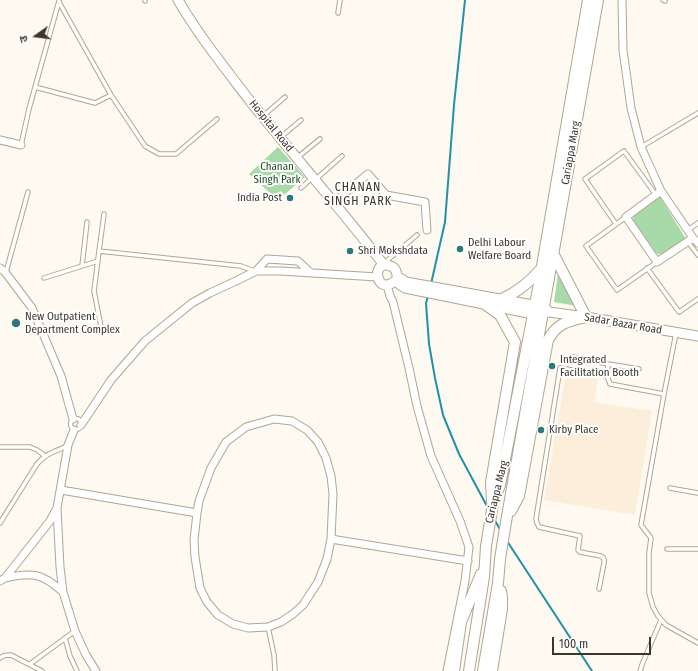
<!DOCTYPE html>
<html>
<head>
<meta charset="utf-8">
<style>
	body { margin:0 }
	#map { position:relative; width:698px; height:671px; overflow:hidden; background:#fefaf1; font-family:"Fira Sans Condensed","Noto Sans Devanagari",sans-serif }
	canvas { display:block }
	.north { position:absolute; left:16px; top:16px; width:40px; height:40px; -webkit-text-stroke:3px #fff; paint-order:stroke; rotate:256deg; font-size:11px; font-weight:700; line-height:16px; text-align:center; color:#3b372f }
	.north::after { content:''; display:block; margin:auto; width:14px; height:18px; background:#3b372f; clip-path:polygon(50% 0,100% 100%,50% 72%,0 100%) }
	.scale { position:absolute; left:552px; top:637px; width:99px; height:18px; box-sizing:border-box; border:2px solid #3b372f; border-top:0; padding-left:5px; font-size:12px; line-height:14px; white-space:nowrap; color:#3b372f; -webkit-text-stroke:3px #fff; paint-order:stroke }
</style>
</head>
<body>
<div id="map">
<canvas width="698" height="671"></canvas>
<div class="north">उ</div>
<div class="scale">100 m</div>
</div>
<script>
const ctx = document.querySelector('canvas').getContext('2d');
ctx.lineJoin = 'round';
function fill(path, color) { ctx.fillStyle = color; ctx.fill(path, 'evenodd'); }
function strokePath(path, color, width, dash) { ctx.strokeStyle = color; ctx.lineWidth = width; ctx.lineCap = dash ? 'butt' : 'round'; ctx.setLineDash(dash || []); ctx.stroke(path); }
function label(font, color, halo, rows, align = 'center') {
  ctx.font = font + ' "Fira Sans Condensed",sans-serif'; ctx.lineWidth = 4; ctx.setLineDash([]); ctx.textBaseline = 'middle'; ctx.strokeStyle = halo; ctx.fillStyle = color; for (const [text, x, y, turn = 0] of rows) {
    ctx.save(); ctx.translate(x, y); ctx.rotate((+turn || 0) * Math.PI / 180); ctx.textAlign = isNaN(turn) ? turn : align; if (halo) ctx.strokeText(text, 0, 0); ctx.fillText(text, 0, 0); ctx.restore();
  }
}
fill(new Path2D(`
	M566 373 598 379 594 402 652 411 635 515 544 500Z`), '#fceeda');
fill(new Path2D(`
	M278 147 305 177 278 200 249 174Z
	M660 197 686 239 661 255 656 253 633 220 634 215Z
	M558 274 577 306 554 302Z`), '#a7d9a9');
strokePath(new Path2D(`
	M431 284 445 222 454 105 465 0
	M428 296 426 303 429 344 435 378 443 415 459 454 488 508
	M494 519 501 531
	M507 541 592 671`), '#2390a7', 2);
const lane = new Path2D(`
	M145 0V1
	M663 0 665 1
	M59 2 111 95 145 146 159 154H176L217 119
	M338 13 340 0
	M35 87 95 103 111 95
	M263 116 285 97
	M281 137 301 120
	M21 145 29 109 59 1
	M641 147 698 113
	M298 157 320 139
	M316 179 342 156
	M301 188 312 178
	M626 217 586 246 617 290 657 262
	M616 224 585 179 624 151 656 195
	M688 230 698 223
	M688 242 698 255
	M99 251 104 214
	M384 263 417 235
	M82 266 87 222
	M647 268 679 312 698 299
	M6 272 28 192
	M44 278 98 261
	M102 332 94 291 99 251 241 266 254 271
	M676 333 664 394 641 525 651 538 649 553V593L653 607 658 616 666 625 698 643
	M573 357 608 364
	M607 376 608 364 639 369
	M70.5 424a5.5 5.5 0 1 1 11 0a5.5 5.5 0 1 1-11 0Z
	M0 447H30L37 450 45 456
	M670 488 698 493
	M0 523 37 464C45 454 56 451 67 446
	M667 549H698
	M599 589 604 563C605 560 604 558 601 556L580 552 578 550 580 536 539 527 537 523 536 519 560 368 607 376 610 384 664 394
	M268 627 274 655 275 671
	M65 638 70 656 77 671
	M0 658C3 655 6 655 11 655L42 671
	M30 664 75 631
	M640 671 643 662 661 620`);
const street = new Path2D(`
	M622 0 623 50 631 108 641 147 661 191 693 238 698 243
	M0 140 21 145
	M661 191 626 217 657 262 693 238
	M334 202 368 174 386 195 425 202 427 230
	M0 268 5 272 32 308 61 376 73 419
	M256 271 267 259 298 261 311 273
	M387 285 390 296 393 302 409 368 417 406 431 456 460 521 469 547 465 581 447 671
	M81 425 111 380 145 341 192 303 210 293 236 281 256 271H281L377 277
	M61 490 197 513
	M57 508 60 567 63 592 75 631 86 655 96 671
	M331 539 327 559 318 582 303 605 293 614 281 622 268 627 248 628 233 624 218 615 207 602 200 588 195 557 194 540 197 513 199 501 211 468 226 442 246 427 274 419 292 421 307 430 318 442 326 458 331 476 333 494 331 539 468 561
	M5 578C32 572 42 573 63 592
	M0 581 5 578 50 521 57 508 68 445 74 430`);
const secondary = new Path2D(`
	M178 0C199 36 225 68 250 101 294 156 341 209 384 265
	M549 312 544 307 406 282 397 276C397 272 395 267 390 266 371 258 375 297 395 281L405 288 533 314 549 312 586 317 698 336`);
const primary = new Path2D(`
	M502 299C519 291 528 283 541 269
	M486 305 500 315 515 342 491 482 492 502
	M511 511 519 496 548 340C557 323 568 321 586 317L553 253
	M454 671 461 622 481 574
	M469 671 484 577 486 546 493 504 500 485 538 289 588 0
	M483 671 498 583 500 559 506 522 598 0
	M492 671 502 609V597L501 591`);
strokePath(lane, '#b0a691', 5.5);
strokePath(street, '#b0a691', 9);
strokePath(secondary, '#b0a691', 11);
strokePath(primary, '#b0a691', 12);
strokePath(lane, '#fff', 3.5);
strokePath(street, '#fff', 7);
strokePath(secondary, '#fff', 9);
strokePath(primary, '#fff', 10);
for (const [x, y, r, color] of [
	[290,198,4,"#2f787a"],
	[460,249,4,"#2f787a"],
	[350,251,4,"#2f787a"],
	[16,323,5,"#2f787a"],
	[552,366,4,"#2f787a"],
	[541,430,4,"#2f787a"]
]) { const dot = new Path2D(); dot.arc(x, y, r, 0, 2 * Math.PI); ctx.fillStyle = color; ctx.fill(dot); strokePath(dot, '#fff', 1.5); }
label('11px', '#3b372f', '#fff', [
	["Hospital Road",271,126,51],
	["Cariappa Marg",571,153,-80],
	["Sadar Bazar Road",623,324,10],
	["Cariappa Marg",497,492,-76]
]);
label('11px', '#1b5022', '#fff', [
	["Chanan",277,167],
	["Singh Park",277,180]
]);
label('11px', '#3b372f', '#fff', [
	["India Post",282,198,"right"],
	["Delhi Labour",468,243],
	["Welfare Board",468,256],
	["Shri Mokshdata",358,251],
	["New Outpatient",25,317],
	["Department Complex",25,330],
	["Integrated",560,360],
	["Facilitation Booth",560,373],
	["Kirby Place",549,430]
], 'left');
ctx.letterSpacing = '1px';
label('12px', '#3c3422', '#fff', [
	["CHANAN",358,188],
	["SINGH PARK",358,202]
]);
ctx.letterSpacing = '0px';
</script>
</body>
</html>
